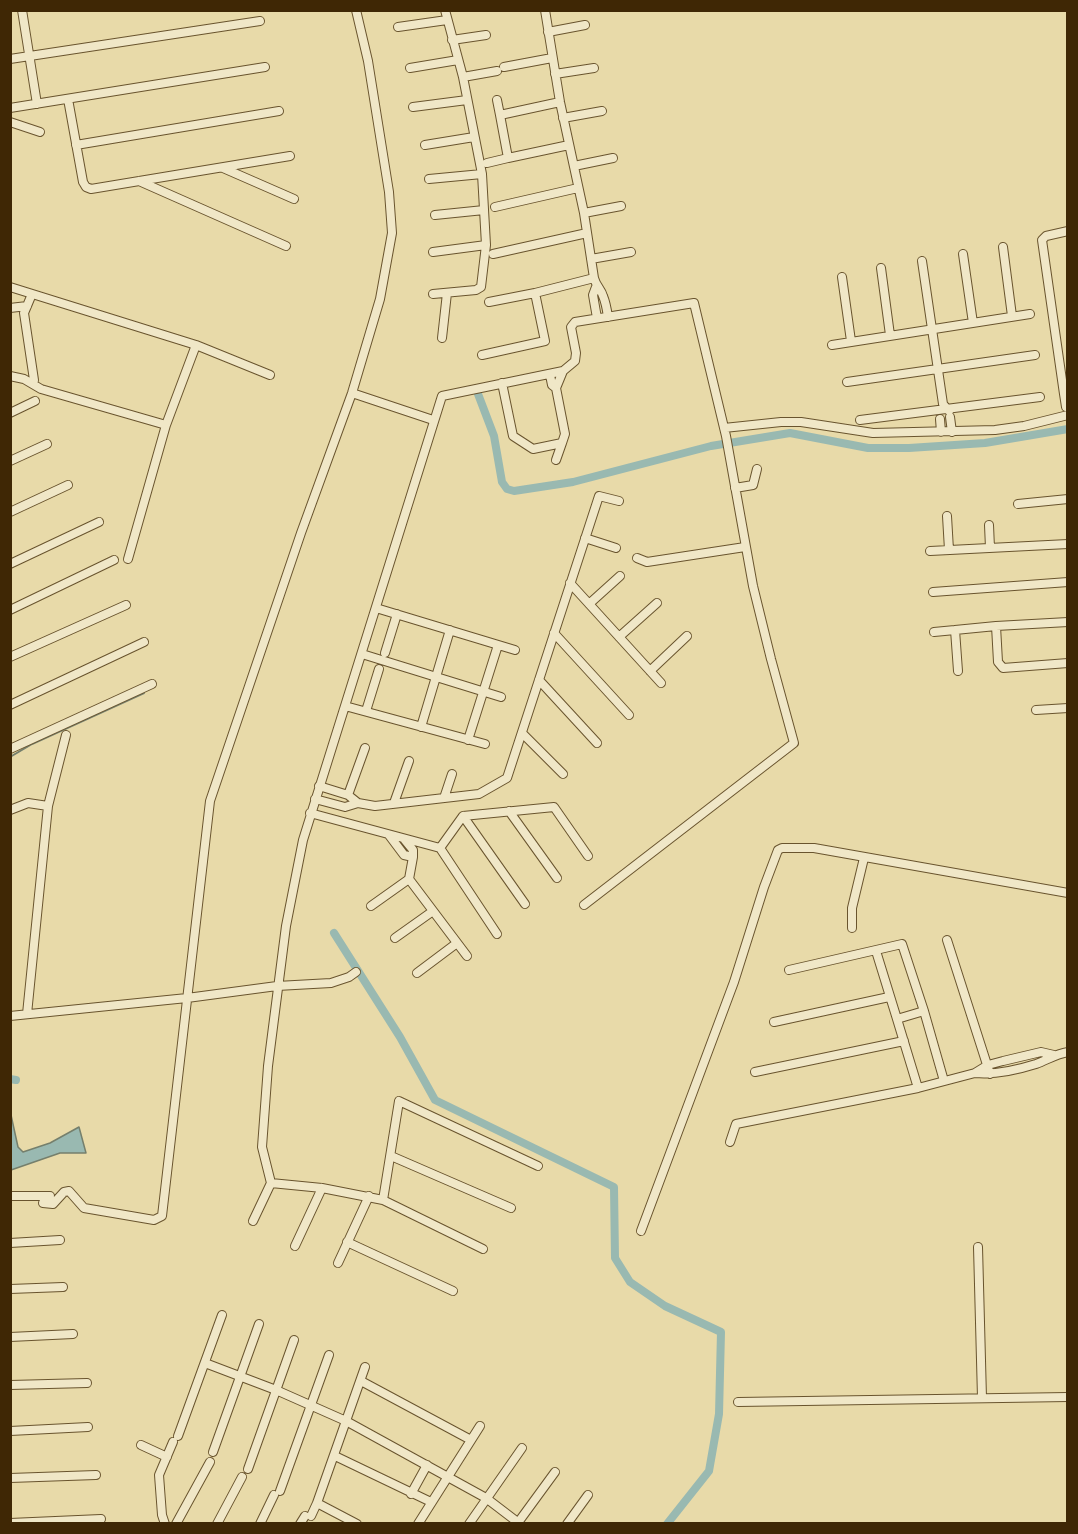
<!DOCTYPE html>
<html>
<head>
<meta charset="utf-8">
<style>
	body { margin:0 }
	#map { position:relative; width:1078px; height:1534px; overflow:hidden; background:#e8daa9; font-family:Alegreya,serif }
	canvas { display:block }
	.frame { position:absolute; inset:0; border:12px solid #3f2705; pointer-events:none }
</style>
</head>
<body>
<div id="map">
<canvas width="1078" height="1534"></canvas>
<div class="frame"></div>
</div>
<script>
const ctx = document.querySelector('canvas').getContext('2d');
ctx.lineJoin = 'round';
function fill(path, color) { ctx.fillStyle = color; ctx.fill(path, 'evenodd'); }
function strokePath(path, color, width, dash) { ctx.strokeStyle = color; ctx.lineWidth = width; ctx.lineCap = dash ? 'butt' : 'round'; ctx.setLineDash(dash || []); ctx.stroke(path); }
const water = new Path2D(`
	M11 1115 18 1147 23 1152 50 1143 79 1127 86 1153H60L11 1170Z`);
fill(water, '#99b9b1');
strokePath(water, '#757f6c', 1.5);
strokePath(new Path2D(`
	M10 757 32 744 144 693`), '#757f6c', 2);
strokePath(new Path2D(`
	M478 394 494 436 502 482 507 489 514 491 573 482 711 446 790 433 868 448H909L985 443 1068 429
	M334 933 400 1037 435 1100 614 1187 615 1258 630 1282 665 1306 721 1332 719 1414 709 1471 667 1524
	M10 1079 16 1080`), '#99b9b1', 8);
const minor = new Path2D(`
	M22 10 37 104
	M398 27 447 20
	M548 32 585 25
	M452 40 486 35
	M10 59 260 21
	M504 67 552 58
	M410 68 458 60
	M555 74 594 68
	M463 77 497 71
	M68 99 83 182 86 187 91 189 290 156
	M497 100 500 115
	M560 102 500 115 508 158 569 145
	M413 107 467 100
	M10 108 265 67
	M563 118 602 111
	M10 122 40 132
	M76 145 279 111
	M425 145 474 137
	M487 163 508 158
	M574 166 613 158
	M223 168 294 199
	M429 179 482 174
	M139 181 286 246
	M495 207 578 188
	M584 213 621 206
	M435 215 484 210
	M1068 231 1046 236 1042 240 1064 394 1068 393
	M1003 247 1012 316
	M433 252 486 245
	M493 254 587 233
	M963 254 973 323
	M591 259 631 252
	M922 261 943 404 949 411
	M881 268 890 335
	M842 277 851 341
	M594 278C596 286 601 289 603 296 606 303 607 310 608 317
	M10 287 196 345 270 375
	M596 287 593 295 597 318
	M32 294 24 313 34 380
	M433 294 476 290 481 287 486 245 482 174 463 77 445 10
	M489 302 535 293
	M10 308 27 306
	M442 338 447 293
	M832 345 1030 314
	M482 355 545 341 535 293 594 278 584 213 560 102 545 10
	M10 376 24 379 41 389 166 425
	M847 382 1035 355
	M502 383 513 436 533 449 562 443 565 434 556 388 552 385 550 375
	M556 388 563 371
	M352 393 433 420
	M1064 394 1066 407
	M10 413 35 401
	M950 417 952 432
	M940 419 941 432
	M860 420 1040 397
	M724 428 781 422H801L873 433 995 430 1024 426 1068 415
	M556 460 562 443
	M10 461 47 444
	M735 488 753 485 757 469
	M1018 504 1068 499
	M10 512 68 485
	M947 516 949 550
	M989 525 990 548
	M585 538 616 548
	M930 551 1068 544
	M637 558 647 562 745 547
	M128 559 166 425 196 345
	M10 564 99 522
	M570 583 661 683
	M933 592 1068 582
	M589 604 620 576
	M376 608 515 650
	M10 610 114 560
	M1068 622 996 626 998 662 1003 668 1068 663
	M934 632 955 630
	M554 633 629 715
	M619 637 657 603
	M385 653 397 614
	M362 654 501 697
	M10 657 126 605
	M650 671 687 636
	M958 671 955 630 996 626
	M539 680 597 743
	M10 705 144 642
	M345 706 485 744
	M1036 710 1068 708
	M366 711 379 669
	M421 727 450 630
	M522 733 563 774
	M468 740 498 645
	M10 749 152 684
	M348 795 365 748
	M444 798 452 774
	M315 799 345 807 358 803 348 795 319 786
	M358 803 375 806 479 794 507 778 599 496 619 501
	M394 803 409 761
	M10 810 28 803 48 806
	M509 811 557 878
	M310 813 440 848 497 934
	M463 816 525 904
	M389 835 404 855 413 857V850L404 839
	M440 848 463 816 554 807 588 856
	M413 857 409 879 467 956
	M371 906 409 879
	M852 928V908L864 858
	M395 938 433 911
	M947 940 990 1074
	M876 951 897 1019
	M789 970 902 944 924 1011 897 1019 918 1088 975 1073 988 1065 1003 1061 1041 1052 1054 1055
	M417 973 457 943
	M924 1011 944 1081
	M27 1014 48 806 66 735
	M10 1016 187 998 277 986 331 983 349 977 356 972
	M774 1022 889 997
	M755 1072 904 1041
	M975 1073C995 1075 1017 1070 1036 1064 1047 1060 1056 1054 1068 1052
	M730 1142 736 1124 918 1088
	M391 1156 511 1208
	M538 1166 399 1101 383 1200 322 1188 271 1183 262 1147 268 1066 286 926 303 840 442 396 563 371 575 361 576 353 571 327 575 322 694 303 726 436 753 586 771 659 794 743 584 905
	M10 1196H50
	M383 1200 483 1249
	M43 1203 53 1204 64 1192 69 1191 84 1208 154 1220 162 1216 210 801 301 533 352 393 380 299 392 233 389 192 368 61 356 10
	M253 1221 271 1183
	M641 1231 734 982 764 887 778 850 782 848H814L1068 893
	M347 1242 453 1291
	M10 1243 60 1240
	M295 1246 322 1188
	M978 1247 982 1398
	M338 1263 369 1196
	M10 1289 63 1287
	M10 1337 73 1334
	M205 1363 276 1390 346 1421 486 1498 520 1524
	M361 1381 471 1440
	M10 1385 87 1383
	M738 1402 1068 1397
	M10 1431 88 1427
	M178 1436 222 1315
	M141 1445 167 1457
	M213 1452 259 1324
	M335 1456 431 1502
	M248 1469 294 1340
	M10 1478 96 1475
	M280 1491 329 1355
	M411 1494 427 1465
	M311 1516 317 1503
	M10 1523 101 1519
	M165 1524 162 1515 159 1475 173 1442
	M176 1524 210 1462
	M217 1524 242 1477
	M260 1524 274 1495
	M300 1524 305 1516
	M357 1524 317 1503 365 1367
	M418 1524 480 1426
	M469 1524 522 1448
	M517 1524 555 1472
	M567 1524 588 1495`);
strokePath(minor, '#69542e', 10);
strokePath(minor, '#f0e7c7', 8);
</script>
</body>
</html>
